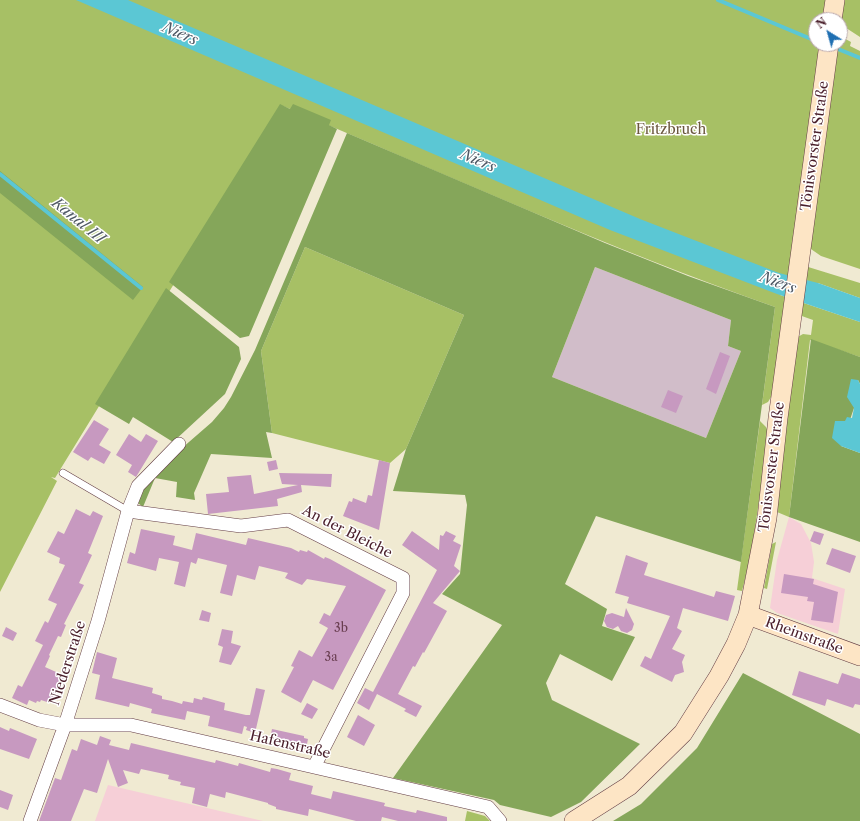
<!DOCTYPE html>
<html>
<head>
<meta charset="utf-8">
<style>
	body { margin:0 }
	#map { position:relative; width:860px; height:821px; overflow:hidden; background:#f0ead2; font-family:"Libre Caslon Text",serif }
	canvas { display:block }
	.north { position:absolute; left:808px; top:12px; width:40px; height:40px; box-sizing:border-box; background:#fff; border:1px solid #b7a5aa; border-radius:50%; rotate:323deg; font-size:11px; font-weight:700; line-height:16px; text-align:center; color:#4a1f2b }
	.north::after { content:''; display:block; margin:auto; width:14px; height:18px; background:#1f6fb2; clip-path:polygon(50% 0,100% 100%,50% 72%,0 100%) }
</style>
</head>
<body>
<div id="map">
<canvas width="860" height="821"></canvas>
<div class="north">N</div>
</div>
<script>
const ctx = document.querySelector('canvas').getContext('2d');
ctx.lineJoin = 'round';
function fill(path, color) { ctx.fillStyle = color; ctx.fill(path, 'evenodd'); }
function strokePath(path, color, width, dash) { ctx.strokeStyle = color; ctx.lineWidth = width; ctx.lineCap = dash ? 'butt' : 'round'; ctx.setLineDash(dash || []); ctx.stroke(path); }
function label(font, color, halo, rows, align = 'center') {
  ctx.font = font + ' "Libre Caslon Text",serif'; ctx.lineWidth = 3; ctx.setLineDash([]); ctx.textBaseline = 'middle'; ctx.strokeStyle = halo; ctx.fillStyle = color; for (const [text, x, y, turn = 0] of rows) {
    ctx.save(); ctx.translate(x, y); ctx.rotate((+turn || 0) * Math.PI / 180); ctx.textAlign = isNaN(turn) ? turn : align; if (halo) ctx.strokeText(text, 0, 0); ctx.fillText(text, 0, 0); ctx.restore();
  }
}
fill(new Path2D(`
	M789 517 801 524 811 543 814 562 812 578 845 589 838 634 777 613 770 608 777 560Z
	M108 785 263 821H95Z`), '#f6cfd7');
fill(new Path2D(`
	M595 267 731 320 728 346 741 351 706 438 552 377Z`), '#d1bdc9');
fill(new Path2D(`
	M0 0H828L825 20H816V44H840V36L851 42 850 46 860 51V269L821 256 808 247 792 262 860 283V298L818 283 780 295 860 322V357L810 340 789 517 777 512 796 338 803 334 811 335 813 320 785 310 774 392 768 402 762 405 775 307C608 248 447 175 283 106L55 478 51 477 57 481 0 592Z
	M841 0H860V37L840 24Z
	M305 247 464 315 406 449 390 463 272 433 261 351Z
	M760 421 766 427 769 434 751 555 742 591 737 590Z
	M776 542 767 589 764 588 772 544Z
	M467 811 485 816 490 821H465Z`), '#a7c065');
fill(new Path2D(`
	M280 104 290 109 293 104 331 120 329 125 337 129 249 336 240 338 169 282Z
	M347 133 605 243 688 276 775 307 741 562 596 516 565 584 607 609 602 626 635 637 612 681 560 654 546 683 552 700 640 744 581 802 551 817 500 805 494 800 393 778 502 625 442 594 460 574 467 505 465 495 393 491 406 449 464 315 305 247 261 351 272 433 266 432 272 458 211 454 194 493 195 500 176 497 177 482 155 478 143 507 138 503 139 492 151 475 212 422 224 408 231 397 255 350ZM595 267 731 320 728 346 741 351 706 438 552 377Z
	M0 171 143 287 133 300 0 193Z
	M166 288 239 347 241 359 225 394 173 442 133 417 129 424 95 404Z
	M811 339 860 357V384L858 380 854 408 841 446 860 453V542L789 517Z
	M743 673 860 734V821H613L641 804 697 748Z`), '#85a65a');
fill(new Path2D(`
	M76 0H128L640 219 779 273 818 283 860 298V322L777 294 610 230Z
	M851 379 858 380 860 384V453L841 446 832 438 835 421H845L847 417 852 418 854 408 847 397Z`), '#5bc7d4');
strokePath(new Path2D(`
	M718 0 816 41
	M833 47 860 58
	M0 174 141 288`), '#5bc7d4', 4);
fill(new Path2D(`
	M720 352 730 356 716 394 706 389Z
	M668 390 683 396 676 413 661 407Z
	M94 420 109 429 99 445 111 452 104 464 91 457 88 461 73 452Z
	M129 434 141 442 146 434 158 441 136 477 128 472 132 465 116 455Z
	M276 460 278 469 269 471 267 462Z
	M379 460 390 463 379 530 343 516 349 501 352 502 353 498 366 503 368 495 372 496Z
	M279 473 332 474 331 487 301 485 302 492 277 499 278 506 208 514 206 494 229 492 227 477 251 475 254 494 298 485 282 484Z
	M76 509 90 516 93 511 103 516 88 553 92 555 79 583 84 585 64 624 66 625 61 637 58 636 49 655 50 656 45 667 65 676 50 703 41 700 40 702 37 701 36 703 29 700 27 705 12 698 18 685 22 687 43 645 35 641 45 621 48 623 57 604 48 600 65 565 59 563 60 558 47 552 58 531 64 534Z
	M141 529 175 536 173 545 192 550 196 533 246 545 248 538 291 548 299 552 300 550 307 552 308 550 324 559 325 557 330 559 386 590 333 690 313 680 301 703 281 692 294 667 291 666 299 650 312 657 328 628 319 623 324 613 330 616 346 586 307 579 302 585 285 578 288 573 259 566 255 580 237 575 232 596 220 593 227 565 198 558 196 564 191 562 185 587 174 584 179 562 159 558 156 571 127 563 130 552 135 554Z
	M412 531 439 550 440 535 443 536 446 531 456 536 453 541 461 545 454 566 460 571 433 603 447 611 424 653 423 652 415 667 413 666 398 694 422 706 416 717 404 711 406 709 377 694 369 710 357 703 365 688 373 692 437 570 402 545Z
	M814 531 824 534 820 545 810 541Z
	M832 548 856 556 850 573 826 564Z
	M626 555 648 563 644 575 714 597 716 591 735 596 728 621 683 608 677 628 682 631 672 649 685 655 682 662 684 672 675 675 672 682 640 666 645 656 651 659 670 616 627 603 629 597 615 593Z
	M784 574 814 579 813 584 838 592 833 623 811 620 814 602 807 601 808 597 781 593Z
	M626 608 634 624 632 630 627 633 621 631 618 626 613 629 607 627 604 621 606 615 612 613 624 617Z
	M202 610 211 613 209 622 199 620Z
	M6 627 17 633 13 641 2 636Z
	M222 629 233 631 231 643 241 646 231 665 219 662 223 647 218 645Z
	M97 652 117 658 112 678 153 688 152 693 162 696V699L172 701 182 704 183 701 193 703 194 698 202 700 203 697 225 703 224 710 246 715H250L256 688 265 690 255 733 246 730 247 727 244 726 242 734 208 726 210 716 187 711 185 720 151 713 152 709 130 703 129 707 95 699 100 675 92 673Z
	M799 671 838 684 842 673 860 679V705L855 704 853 708 827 699 825 706 792 695Z
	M307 703 318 709 312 719 301 714Z
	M358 715 375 725 364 746 347 737Z
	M0 727 9 731 10 728 37 739 29 759 0 749Z
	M272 729 304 736V738L308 739 306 749 274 742 275 740 270 739Z
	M100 736 111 740 109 745 129 750 131 743 215 763 216 760 238 766 239 763 270 772 271 768 277 769 291 773 289 780 313 786 311 794 331 799 333 791 385 803 384 806 416 813 417 810 447 817V821H398L382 817 381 821H356L309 809 308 816 276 809V807L268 804V803L226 792 225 798 210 794 207 807 192 803 195 788 180 785 181 782 168 779 169 775 141 769 139 774 123 770 128 783 118 787 108 759 97 793 84 789 71 821H39L55 778 61 780 72 749 77 751 81 739 97 745Z
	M0 790 13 795 8 810 0 807Z`), '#c799c0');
const lane = new Path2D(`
	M63 473 128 511`);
const street = new Path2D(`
	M128 511 241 526 288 520 403 578V593L314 767
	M0 705 39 720 65 725H131L488 807 500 821
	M30 821 65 725 98 621 128 511 138 486 179 444`);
const secondary = new Path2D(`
	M832 20 835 0
	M748 615 860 656
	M574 821 629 786 683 733 719 676 736 644 748 615 767 518 778 418 829 44`);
strokePath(lane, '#633d44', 8);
strokePath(street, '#633d44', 14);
strokePath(secondary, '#633d44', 20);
strokePath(lane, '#fff', 7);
strokePath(street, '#fff', 13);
strokePath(secondary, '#fde5c5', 19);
label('12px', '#693e50', null, [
	["3b",341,629],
	["3a",331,658]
]);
label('14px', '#6b573f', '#fff', [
	["Fritzbruch",671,130]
]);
label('14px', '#4a1f2b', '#fff', [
	["Tönisvorster Straße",815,146,-82],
	["Tönisvorster Straße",772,467,-83],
	["An der Bleiche",347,532,27],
	["Rheinstraße",804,636,20],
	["Niederstraße",68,663,-72],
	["Hafenstraße",290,745,13]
]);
label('italic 15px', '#505a66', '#fff', [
	["Niers",180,34,23],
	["Niers",478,161,23],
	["Kanal III",78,221,39],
	["Niers",778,283,20]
]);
</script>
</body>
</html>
